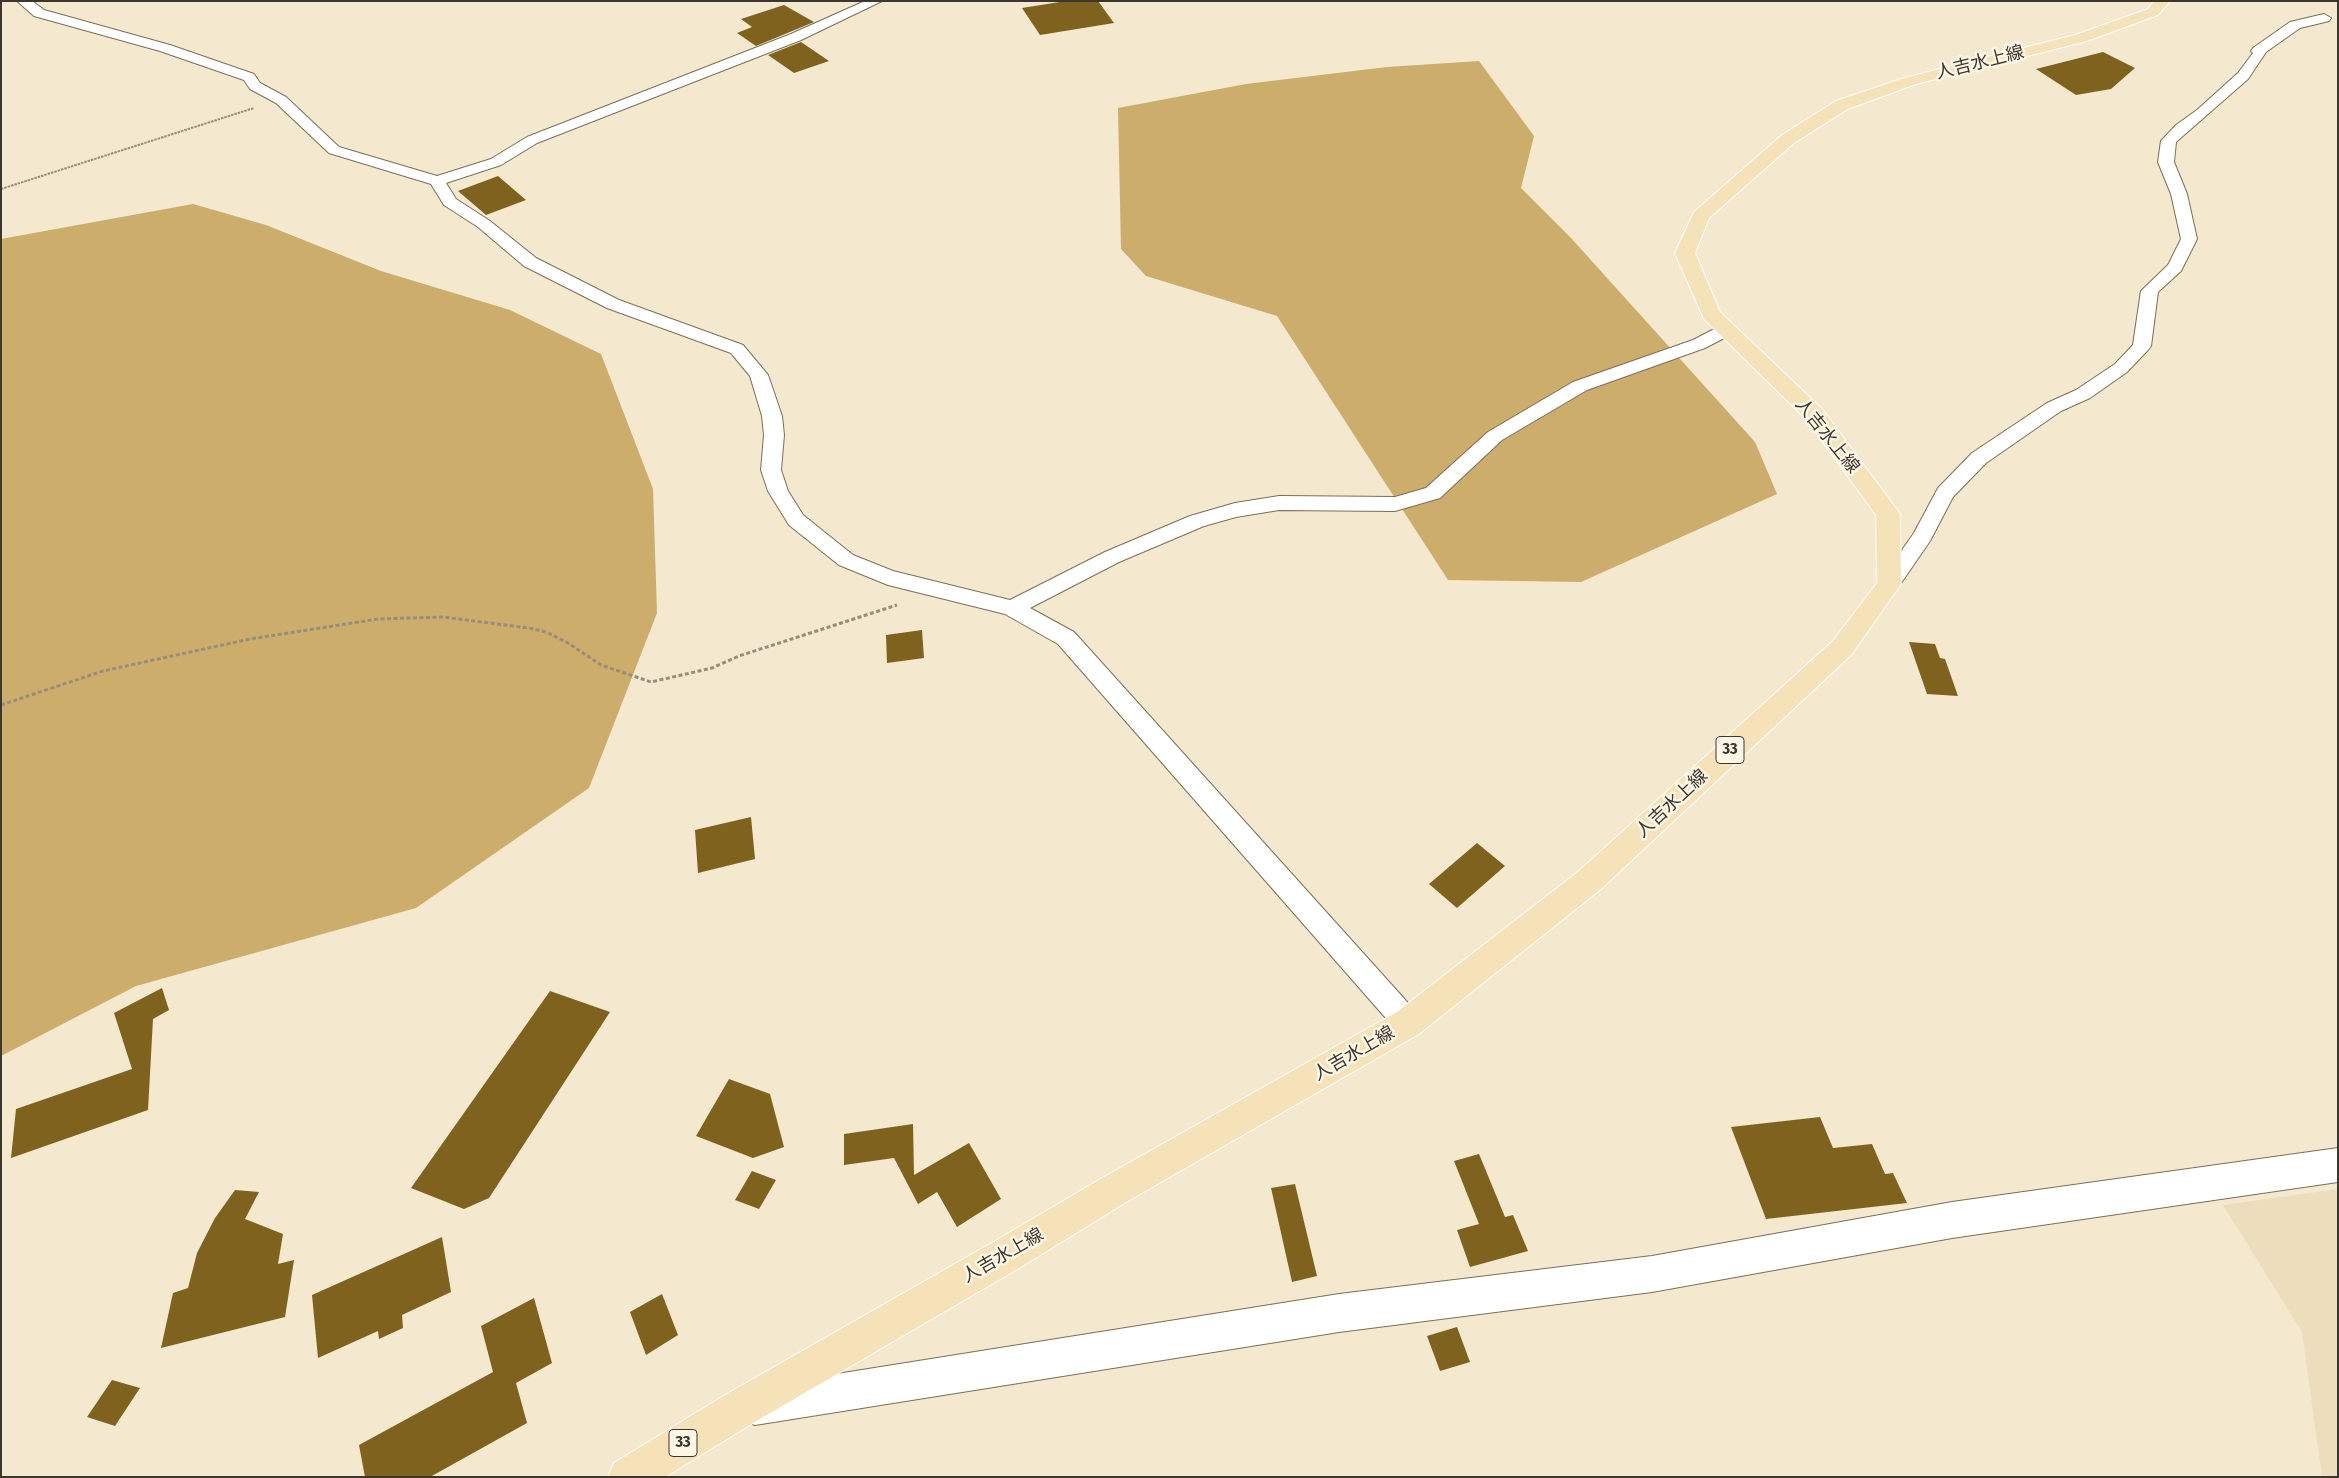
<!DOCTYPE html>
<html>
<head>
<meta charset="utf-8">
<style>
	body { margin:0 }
	#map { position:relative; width:2339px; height:1478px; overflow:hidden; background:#f4e8cf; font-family:"Fira Sans Condensed",sans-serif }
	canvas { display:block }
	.frame { position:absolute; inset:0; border:2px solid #3c372e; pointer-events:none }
</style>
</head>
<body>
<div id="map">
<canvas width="2339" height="1478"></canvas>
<div class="frame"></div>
</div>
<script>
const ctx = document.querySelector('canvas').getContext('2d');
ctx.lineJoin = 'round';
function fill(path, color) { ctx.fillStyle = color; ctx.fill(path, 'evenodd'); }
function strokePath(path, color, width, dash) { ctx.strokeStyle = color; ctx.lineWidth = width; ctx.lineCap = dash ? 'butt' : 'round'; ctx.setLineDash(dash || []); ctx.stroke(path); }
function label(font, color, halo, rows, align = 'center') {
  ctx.font = font + ' "Fira Sans Condensed","Noto Sans JP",sans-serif'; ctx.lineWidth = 5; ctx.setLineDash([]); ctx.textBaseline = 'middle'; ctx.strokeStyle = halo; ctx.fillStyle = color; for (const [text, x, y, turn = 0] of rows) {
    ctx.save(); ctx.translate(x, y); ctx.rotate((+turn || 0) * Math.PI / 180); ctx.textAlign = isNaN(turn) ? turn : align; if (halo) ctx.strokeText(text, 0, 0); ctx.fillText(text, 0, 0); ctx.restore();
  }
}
fill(new Path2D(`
	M2338 1189V1477H2322L2302 1332 2223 1205Z`), '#ecddbd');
fill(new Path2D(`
	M1479 61 1534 136 1521 188 1571 238 1755 442 1777 494 1581 582 1448 580 1277 316 1146 276 1121 249 1118 108 1246 84 1387 67Z
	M193 204 266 225 381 271 510 310 601 354 653 489 657 613 589 788 416 908 136 986 1 1056V239Z`), '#ccad6c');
fill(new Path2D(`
	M1066 1H1098L1114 23 1040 35 1022 8Z
	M784 5 814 22 756 46 737 33 752 27 741 19Z
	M801 42 829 61 794 73 768 55Z
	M2103 52 2135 68 2111 89 2076 95 2036 69Z
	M498 176 526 200 486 215 458 191Z
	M922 630 924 658 887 663 886 635Z
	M1909 642 1935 644 1940 658 1945 659 1958 696 1927 694Z
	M751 817 755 859 698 873 695 830Z
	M1477 843 1505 866 1457 908 1429 884Z
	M162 988 169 1010 153 1019 148 1110 11 1158 16 1109 132 1069 114 1013Z
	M550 991 610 1012 489 1198 464 1209 411 1188Z
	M729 1079 770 1094 784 1147 753 1158 696 1136Z
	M1820 1117 1833 1148 1872 1144 1885 1174 1893 1173 1907 1203 1766 1219 1731 1127Z
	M913 1124 914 1175 969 1143 1001 1199 957 1227 937 1192 918 1204 894 1158 844 1165V1134Z
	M1479 1154 1505 1217 1513 1215 1528 1251 1470 1267 1457 1230 1479 1224 1454 1161Z
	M752 1171 776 1180 759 1209 735 1200Z
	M1295 1184 1317 1276 1292 1282 1271 1188Z
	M235 1190 259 1192 245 1219 283 1234 278 1264 294 1260 285 1317 161 1348 173 1293 188 1288 197 1253 215 1218Z
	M442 1237 451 1292 402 1315 403 1328 379 1339 378 1331 318 1358 312 1295Z
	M662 1294 678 1335 646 1355 630 1312Z
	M534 1298 552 1363 516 1383 527 1423 430 1477H365L359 1445 493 1372 481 1326Z
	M1457 1327 1470 1362 1440 1371 1427 1336Z
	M112 1380 140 1388 115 1426 87 1417Z`), '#7f621e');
const minor = new Path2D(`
	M17 1H32L44 10 170 45 254 74 260 83 286 97 339 147 437 176 491 159 527 137 791 34 865 1H882L801 40 537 143 501 165 446 183 456 199 490 221 536 258 619 300 743 345 768 375 782 416 784 435 781 470 788 491 803 515 853 555 893 571 1010 600 1105 552 1190 516 1235 503 1279 496 1395 497 1426 488 1488 432 1573 382 1693 340 1720 326H1732L1735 330 1732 334 1705 348 1587 390 1502 440 1440 498 1395 511 1279 510 1236 517 1204 526 1119 562 1030 608 1074 632 1418 1014 1422 1023 1418 1032 1408 1036 1398 1032 1058 644 1005 614 888 585 839 565 789 525 768 491 761 470 764 435 762 416 750 376 731 353 607 308 524 266 478 227 444 205 431 184 329 153 276 103 250 89 244 80 160 51 34 16Z
	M2324 14 2331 18 2329 21 2300 28 2266 52 2248 79 2176 142 2174 162 2187 194 2197 239 2181 271 2158 292 2151 346 2148 350 2127 372 2090 398 2061 411 1986 463 1953 497 1930 541 1897 589 1889 592 1881 589 1878 584 1914 533 1938 488 1972 453 2047 403 2076 390 2115 364 2133 345 2141 291 2168 265 2181 239 2171 194 2158 162 2161 141 2176 125 2197 110 2238 73 2253 53 2251 51 2253 48 2290 22Z`);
const tertiary = new Path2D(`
	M2338 1148V1182L1952 1238 1652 1292 1339 1332 755 1425 741 1420 736 1406 741 1392 755 1387 1339 1294 1652 1256 1952 1202Z`);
const primary = new Path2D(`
	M2154 1H2170L2158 15 2087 41 1916 84 1848 109 1794 143 1709 218 1695 253 1720 312 1823 410 1900 514 1901 584 1851 655 1601 889 1419 1034 1128 1201 1021 1267 753 1423 665 1477H608L614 1463 725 1395 995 1241 1104 1177 1397 1012 1579 871 1833 641 1877 583 1876 515 1807 420 1704 319 1675 253 1694 212 1782 135 1836 101 1904 78 2075 35 2148 9Z`);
strokePath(minor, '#7a6f59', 2);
strokePath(tertiary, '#7a6f59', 2);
strokePath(primary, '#fff', 2);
strokePath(new Path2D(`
	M1 189 254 108`), '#968e7d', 2, [2.5, 1]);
strokePath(new Path2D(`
	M1 705 103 671 250 639 378 619 443 617 529 628 546 632 568 643 601 665 651 682 712 668 739 656 897 605`), '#968e7d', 3, [4, 2.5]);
fill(minor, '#fff');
fill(tertiary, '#fff');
fill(primary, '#f6e2b8');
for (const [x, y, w] of [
	[1730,750,28],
	[683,1443,28]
]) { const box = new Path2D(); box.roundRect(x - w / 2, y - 13.5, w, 27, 4); ctx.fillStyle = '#fdf5e6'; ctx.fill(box); strokePath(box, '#3c372e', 1); }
label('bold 16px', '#3c372e', null, [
	["33",1730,750],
	["33",683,1443]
]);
label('18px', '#3c372e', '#fdf5e6', [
	["人吉水上線",1980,63,-14],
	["人吉水上線",1827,436,51],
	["人吉水上線",1672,804,-43],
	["人吉水上線",1354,1054,-30],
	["人吉水上線",1003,1256,-30]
]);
</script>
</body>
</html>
